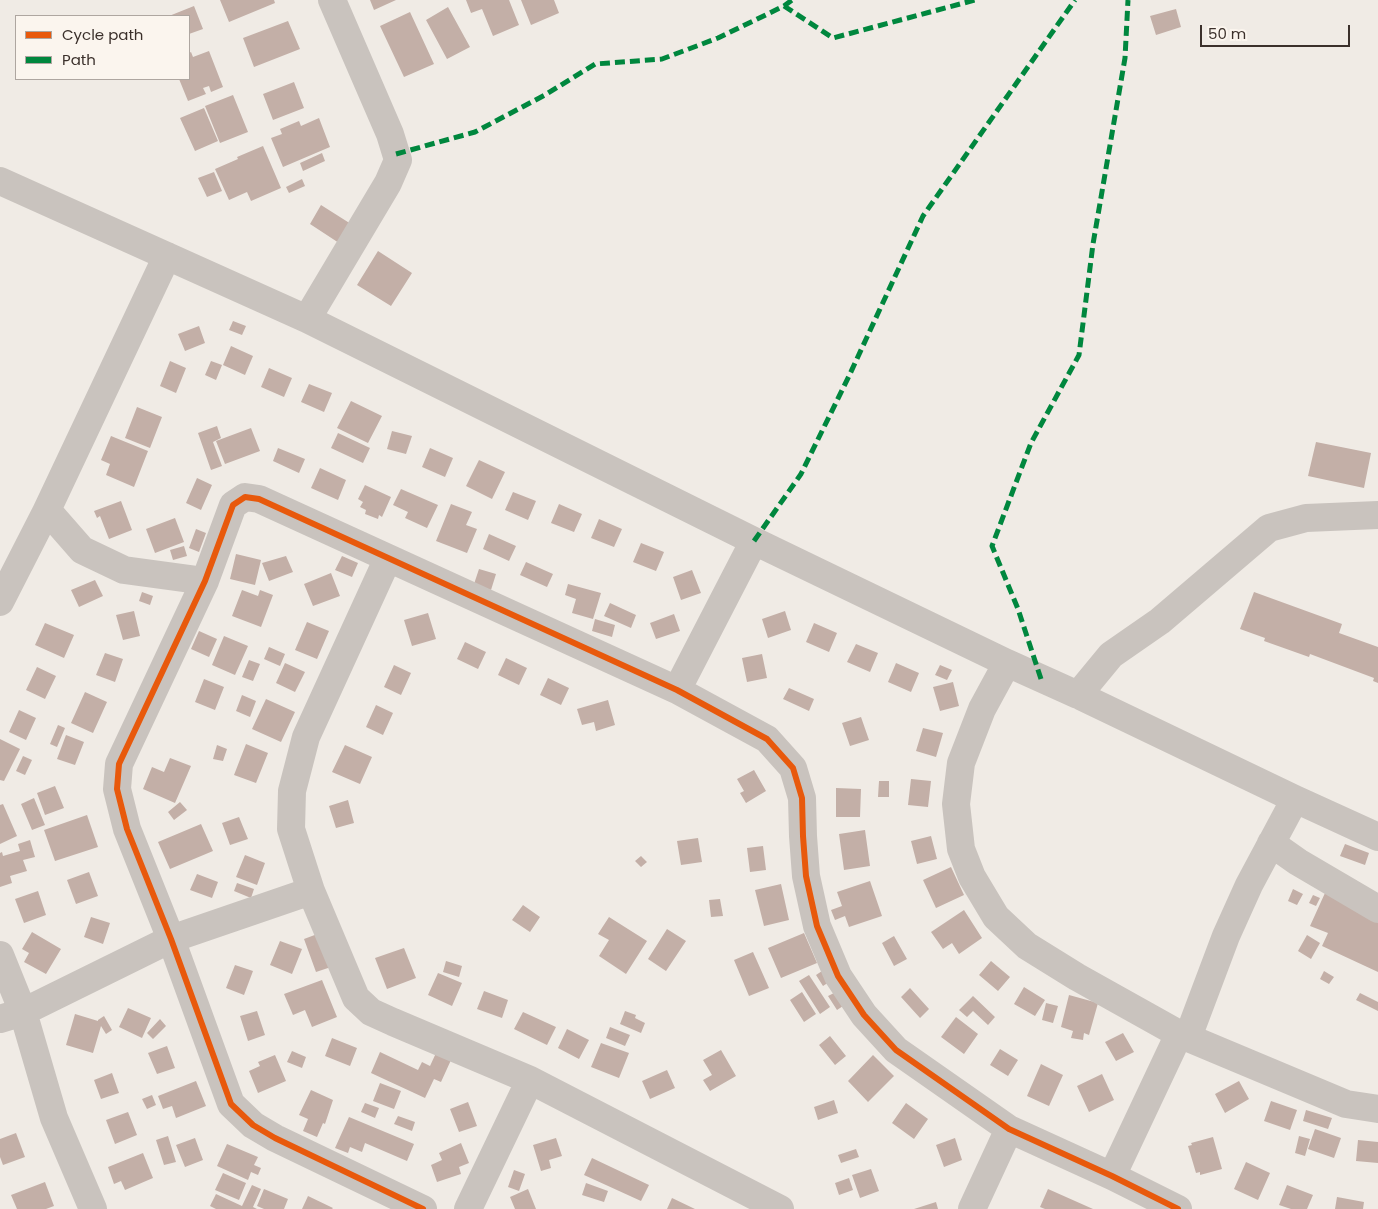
<!DOCTYPE html>
<html>
<head>
<meta charset="utf-8">
<style>
	body { margin:0 }
	#map { position:relative; width:1378px; height:1209px; overflow:hidden; background:#f0ebe5; font-family:Poppins,sans-serif }
	canvas { display:block }
	.legend { position:absolute; left:15px; top:15px; width:175px; height:65px; box-sizing:border-box; background:#fbf5ee; border:1px solid #aea6a0; margin:0; padding:6px 9px; list-style:none; font-size:15px; color:#3b302b }
	.legend li { display:flex; align-items:center; gap:10px; height:25px }
	.legend b { width:25px; border:1px solid #aea6a0 }
	.scale { position:absolute; left:1200px; top:25px; width:150px; height:22px; box-sizing:border-box; border:2px solid #3b302b; border-top:0; padding-left:6px; font-size:15px; line-height:18px; white-space:nowrap; color:#3b302b; -webkit-text-stroke:4px #fbf5ee; paint-order:stroke }
</style>
</head>
<body>
<div id="map">
<canvas width="1378" height="1209"></canvas>
<ul class="legend">
<li><b style="height:6px;background:#e8590c"></b>Cycle path</li>
<li><b style="height:6px;background:#00873e"></b>Path</li>
</ul>
<div class="scale">50 m</div>
</div>
<script>
const ctx = document.querySelector('canvas').getContext('2d');
ctx.lineJoin = 'round';
function fill(path, color) { ctx.fillStyle = color; ctx.fill(path, 'evenodd'); }
function strokePath(path, color, width, dash) { ctx.strokeStyle = color; ctx.lineWidth = width; ctx.lineCap = dash ? 'butt' : 'round'; ctx.setLineDash(dash || []); ctx.stroke(path); }
fill(new Path2D(`
	M220 0H274L275 3 229 22Z
	M370 0H396L374 10Z
	M466 0H509L519 25 493 36 482 9 471 13Z
	M521 0H554L559 13 531 25Z
	M194 6 203 29 189 34V16H169Z
	M448 7 470 47 447 59 426 20Z
	M1176 9 1181 27 1156 35 1150 16Z
	M410 12 434 64 404 77 380 26Z
	M288 21 300 49 254 67 243 38Z
	M209 51 223 87 211 92 209 86 203 88 206 94 188 101 179 79H189V53L191 52 193 57Z
	M294 82 304 108 273 120 263 94Z
	M233 95 248 132 220 143 205 106Z
	M204 108 218 141 195 151 180 118Z
	M319 118 330 147 283 167 271 138 282 134 280 129 299 121 301 126Z
	M263 146 281 188 251 201 247 192 229 200 215 169 238 159 237 157Z
	M322 153 325 161 303 171 300 163Z
	M214 172 222 191 207 197 198 178Z
	M302 179 305 186 289 193 286 187Z
	M321 205 351 224 339 243 310 224Z
	M378 251 412 273 391 306 357 285Z
	M233 321 246 326 242 335 229 330Z
	M199 326 205 343 185 351 178 334Z
	M231 346 253 356 245 375 223 365Z
	M170 361 186 368 176 393 160 386Z
	M211 361 222 365 216 380 205 375Z
	M269 368 292 378 284 397 261 387Z
	M309 384 332 393 324 412 301 402Z
	M351 401 382 416 368 443 337 428Z
	M137 407 162 417 150 448 125 438Z
	M217 426 221 438 213 442 222 466 211 470 198 433Z
	M251 428 260 451 225 464 216 441Z
	M392 431 412 436 406 454 387 449Z
	M338 433 370 448 363 463 331 448Z
	M111 436 148 451 134 487 106 475 110 464 101 460Z
	M1316 442 1371 453 1364 488 1308 476Z
	M278 448 305 459 299 473 273 461Z
	M430 448 453 458 445 477 422 467Z
	M479 460 505 472 492 499 466 486Z
	M320 468 346 480 338 500 311 488Z
	M197 478 212 485 201 510 186 503Z
	M365 485 391 497 382 517 379 515 378 519 365 514 366 510 360 507 363 502 358 499Z
	M401 489 438 505 427 528 405 518 408 512 393 505Z
	M513 492 536 501 528 520 505 510Z
	M121 501 132 530 109 539 100 516 97 518 94 511Z
	M451 504 472 512 466 525 477 529 467 553 436 541Z
	M559 504 582 514 574 532 551 523Z
	M175 518 184 542 155 553 146 529Z
	M599 519 622 529 614 547 591 538Z
	M196 529 206 533 199 552 189 548Z
	M489 534 516 546 509 561 483 549Z
	M641 543 664 552 656 571 633 562Z
	M184 546 187 556 173 560 170 550Z
	M236 554 261 560 255 585 230 579Z
	M286 556 293 572 269 581 262 563Z
	M342 556 358 563 352 577 335 570Z
	M526 562 553 574 547 587 520 575Z
	M479 569 496 574 491 590 474 584Z
	M692 570 701 593 681 600 673 577Z
	M331 573 340 596 313 606 304 584Z
	M95 580 103 596 79 607 71 590Z
	M568 584 601 593 593 619 572 613 576 599 565 595Z
	M242 590 258 596 260 590 273 595 261 627 232 616Z
	M142 592 153 596 150 605 139 601Z
	M1254 592 1342 624 1339 633 1378 647V683L1373 681 1374 678 1310 654 1309 657 1264 641 1265 638 1240 629Z
	M610 603 636 615 631 628 604 616Z
	M134 611 140 636 123 640 116 615Z
	M785 611 791 630 768 638 762 619Z
	M428 613 436 639 412 646 404 620Z
	M674 614 680 631 656 639 650 623Z
	M595 619 615 625 612 637 592 631Z
	M307 622 329 631 317 659 295 650Z
	M45 623 74 635 64 658 35 645Z
	M814 623 837 633 829 652 806 642Z
	M199 631 217 639 209 657 191 649Z
	M224 636 248 646 235 675 212 665Z
	M465 642 486 652 478 669 457 659Z
	M856 644 878 653 870 672 847 662Z
	M269 647 285 654 280 666 264 659Z
	M105 653 123 659 115 682 96 675Z
	M762 654 767 678 747 682 742 658Z
	M506 658 527 668 519 685 498 675Z
	M249 660 260 664 253 681 242 677Z
	M285 663 305 672 295 692 276 683Z
	M896 663 919 673 911 692 888 682Z
	M394 665 411 673 401 695 384 687Z
	M940 665 952 670 947 680 935 675Z
	M37 667 56 676 45 699 26 690Z
	M548 678 569 688 561 705 540 695Z
	M204 679 224 687 215 710 195 702Z
	M953 682 959 706 940 711 933 687Z
	M789 688 814 699 809 711 783 699Z
	M85 692 107 702 93 733 71 723Z
	M242 695 256 701 250 717 236 711Z
	M266 699 295 712 281 742 252 729Z
	M608 700 615 725 596 731 594 722 582 725 577 709Z
	M376 705 393 713 383 735 366 727Z
	M19 710 36 718 26 740 9 732Z
	M861 717 869 740 850 746 842 723Z
	M58 725 65 728 57 747 50 744Z
	M923 728 943 733 936 757 916 751Z
	M66 735 84 742 75 765 57 759Z
	M0 739 20 749 4 781 0 780Z
	M246 744 268 753 256 783 234 775Z
	M217 745 227 749 223 761 213 759Z
	M345 745 372 757 360 784 332 772Z
	M23 756 32 760 25 775 16 771Z
	M170 758 191 766 175 803 143 789 152 767 164 772Z
	M754 770 766 791 746 803 740 793 744 791 737 779Z
	M911 779 931 781 928 807 908 805Z
	M879 781H889V797H878Z
	M55 786 64 808 45 815 37 793Z
	M836 788 861 789 860 817H836Z
	M34 798 45 825 32 830 21 804Z
	M348 800 354 823 336 828 329 806Z
	M180 802 187 810 174 820 168 812Z
	M3 804 17 836 0 844V805Z
	M87 815 98 847 55 861 44 830Z
	M239 817 248 839 230 845 222 823Z
	M201 824 213 851 170 869 158 842Z
	M865 830 870 866 844 870 839 834Z
	M931 836 937 859 917 864 911 841Z
	M698 838 702 862 681 865 677 841Z
	M30 840 35 857 23 860 27 871 10 876 12 883 0 887V853L2 852 3 856 20 851 18 844Z
	M1345 844 1369 853 1365 865 1340 856Z
	M763 846 766 870 750 872 747 848Z
	M245 855 265 863 257 885 236 877Z
	M641 856 647 862 641 867 635 861Z
	M951 867 964 895 936 908 923 880Z
	M89 872 98 896 76 904 67 880Z
	M197 874 218 882 212 898 190 890Z
	M870 881 882 916 849 927 845 916 835 920 831 910 842 906 837 892Z
	M237 883 254 889 251 898 234 891Z
	M781 884 789 920 764 926 755 890Z
	M1293 889 1303 894 1297 905 1288 901Z
	M38 891 46 915 24 923 15 899Z
	M1325 893 1378 918V972L1322 946 1328 933 1310 926Z
	M1313 895 1320 898 1316 906 1309 903Z
	M720 899 723 916 711 917 709 900Z
	M523 905 540 917 530 932 512 920Z
	M964 910 982 938 959 954 952 943 943 949 931 932Z
	M91 917 110 923 103 944 84 937Z
	M609 917 647 941 626 974 599 956 609 940 598 934Z
	M667 929 686 941 666 971 648 959Z
	M32 932 61 949 46 974 24 962 29 953 22 949Z
	M320 933 331 967 316 972 304 939Z
	M804 933 817 963 781 978 768 948Z
	M1307 935 1320 943 1311 959 1298 951Z
	M894 936 907 959 894 966 882 943Z
	M280 941 302 949 292 974 270 965Z
	M404 948 416 978 387 989 375 958Z
	M753 952 769 988 749 996 734 960Z
	M446 961 462 966 459 977 443 972Z
	M991 961 1010 977 998 991 979 975Z
	M235 965 253 971 244 995 226 988Z
	M825 969 832 980 823 986 816 975Z
	M1324 971 1334 977 1329 984 1320 979Z
	M438 973 462 983 452 1006 428 995Z
	M809 975 830 1007 820 1014 799 981Z
	M322 980 337 1017 312 1027 305 1010 293 1015 284 994Z
	M1024 987 1045 1000 1035 1016 1014 1004Z
	M910 988 929 1009 920 1018 901 997Z
	M484 991 508 1000 502 1018 477 1009Z
	M838 991 846 1004 837 1010 828 996Z
	M802 992 816 1014 804 1022 790 1000Z
	M1360 993 1378 1002V1011L1356 1000Z
	M1069 995 1098 1003 1089 1035 1084 1033 1083 1040 1071 1038 1073 1031 1061 1027Z
	M973 996 995 1017 988 1025 973 1011 967 1017 959 1010Z
	M1046 1003 1058 1006 1053 1023 1042 1020Z
	M128 1008 151 1018 142 1038 119 1027Z
	M257 1011 265 1035 248 1041 240 1016Z
	M625 1011 636 1015 635 1018 645 1023 641 1033 620 1024Z
	M523 1012 556 1027 547 1045 514 1029Z
	M75 1014 98 1021V1020L104 1016 112 1030 106 1034 101 1026 93 1053 66 1045Z
	M956 1017 978 1034 964 1054 941 1037Z
	M160 1019 166 1026 153 1039 147 1033Z
	M610 1027 630 1035 625 1046 606 1038Z
	M567 1029 589 1040 579 1059 558 1048Z
	M1123 1033 1134 1052 1116 1061 1105 1042Z
	M830 1036 846 1056 835 1065 819 1045Z
	M332 1038 357 1048 350 1066 325 1056Z
	M601 1043 629 1053 619 1078 591 1067Z
	M167 1046 175 1068 157 1074 148 1053Z
	M1000 1049 1018 1060 1008 1076 990 1065Z
	M721 1050 736 1076 710 1091 703 1080 712 1075 703 1060Z
	M292 1051 306 1057 302 1068 287 1062Z
	M380 1052 418 1070 422 1062 430 1066 436 1053 451 1060 441 1082 434 1079 425 1098 371 1073Z
	M275 1055 286 1081 258 1093 249 1071 260 1066 258 1062Z
	M873 1055 894 1076 868 1102 848 1081Z
	M1041 1064 1063 1075 1049 1106 1027 1096Z
	M667 1070 675 1088 650 1099 642 1081Z
	M112 1073 119 1093 101 1099 94 1080Z
	M1102 1074 1114 1100 1089 1112 1077 1086Z
	M196 1081 206 1106 176 1118 172 1106 163 1109 158 1096Z
	M1239 1081 1249 1099 1225 1113 1215 1094Z
	M380 1083 401 1091 394 1109 373 1101Z
	M311 1090 333 1100 325 1124 323 1123 317 1137 303 1131 308 1119 299 1115Z
	M152 1095 156 1105 147 1109 142 1099Z
	M834 1100 838 1113 818 1120 814 1107Z
	M1271 1101 1297 1110 1290 1130 1264 1121Z
	M468 1102 477 1126 459 1132 450 1109Z
	M365 1103 379 1108 375 1118 361 1112Z
	M906 1103 928 1119 914 1139 892 1123Z
	M1306 1110 1332 1118 1328 1129 1303 1121Z
	M128 1112 137 1135 115 1144 106 1120Z
	M398 1116 415 1122 412 1131 394 1124Z
	M349 1117 414 1144 407 1161 365 1143 362 1152 350 1147 348 1153 335 1148Z
	M1315 1129 1341 1138 1334 1158 1308 1149Z
	M16 1133 25 1157 3 1165 0 1157V1139Z
	M168 1136 176 1162 164 1165 156 1140Z
	M1299 1136 1310 1139 1305 1156 1295 1153Z
	M1213 1137 1222 1169 1200 1175V1172L1196 1173 1188 1146 1192 1145 1191 1143Z
	M195 1138 203 1160 185 1167 176 1145Z
	M556 1138 562 1156 549 1160 551 1168 541 1171 533 1145Z
	M955 1138 962 1160 944 1167 936 1145Z
	M1358 1140 1378 1142V1163L1356 1161Z
	M461 1143 469 1163 459 1167 461 1174 437 1182 431 1165 442 1160 439 1153Z
	M227 1144 258 1157 254 1165 261 1168 258 1175 251 1172 248 1180 217 1166Z
	M856 1149 859 1157 841 1163 838 1155Z
	M143 1153 153 1178 125 1190 121 1181 114 1184 108 1167Z
	M592 1158 649 1185 641 1201 584 1175Z
	M1246 1162 1270 1173 1258 1200 1234 1189Z
	M871 1169 879 1191 860 1198 852 1175Z
	M514 1170 525 1174 519 1191 508 1187Z
	M223 1173 246 1183 239 1200 215 1190Z
	M849 1178 853 1190 839 1195 835 1183Z
	M45 1182 54 1206 46 1209H17L11 1195Z
	M586 1183 608 1191 604 1202 582 1195Z
	M252 1185 261 1189 253 1207 257 1209H216L210 1206 216 1194 242 1206Z
	M1287 1185 1313 1195 1307 1209H1291L1279 1205Z
	M264 1189 288 1199 284 1209H264L257 1206Z
	M528 1189 536 1209H515L510 1197Z
	M1048 1189 1093 1209H1045L1040 1207Z
	M308 1196 333 1208 332 1209H302Z
	M1337 1197 1364 1202 1363 1209H1335Z
	M672 1198 695 1209H667Z
	M936 1202 938 1209H914Z`), '#c3afa7');
strokePath(new Path2D(`
	M0 181 307 319 754 541 1007 663 1078 695 1295 799 1378 837
	M307 319 388 183 398 160 390 134 332 0
	M47 510 82 550 124 570 205 581
	M388 558 306 737 292 791 291 829 311 891 356 998 371 1012 393 1022 530 1080 780 1209
	M0 602 47 510 167 256
	M1007 663 982 709 961 763 956 804 961 849 972 877 996 917 1027 946 1077 977 1179 1034 1346 1104 1378 1109
	M677 690 754 541
	M1078 695 1111 655 1160 621 1269 528 1306 518 1378 515
	M1271 843 1298 862 1378 909
	M0 955 23 1012 54 1118 93 1209
	M0 1019 23 1012 171 939 311 891
	M1188 1037 1226 936 1249 885 1295 799
	M1112 1176 1179 1034
	M423 1209 275 1138 253 1125 231 1104 171 939 127 829 117 789 119 764 205 581 233 505 245 497 259 499 677 690 767 739 793 768 802 798 803 836 806 876 817 926 838 976 864 1015 896 1050 1009 1129 1112 1176 1178 1209
	M468 1209 530 1080
	M972 1209 1009 1129`), '#c9c3be', 28);
strokePath(new Path2D(`
	M784 6 833 38 975 0
	M396 154 475 132 545 95 595 64 662 59 718 38 784 6 792 0
	M754 541 801 474 849 376 923 216 1075 0
	M1041 679 1018 609 992 546 1031 443 1079 355 1093 244 1125 58 1128 0`), '#00873e', 5, [10, 5]);
strokePath(new Path2D(`
	M423 1209 275 1138 253 1125 231 1104 171 939 127 829 117 789 119 764 205 581 233 505 245 497 259 499 677 690 767 739 793 768 802 798 803 836 806 876 817 926 838 976 864 1015 896 1050 1009 1129 1112 1176 1178 1209`), '#e8590c', 6);
</script>
</body>
</html>
